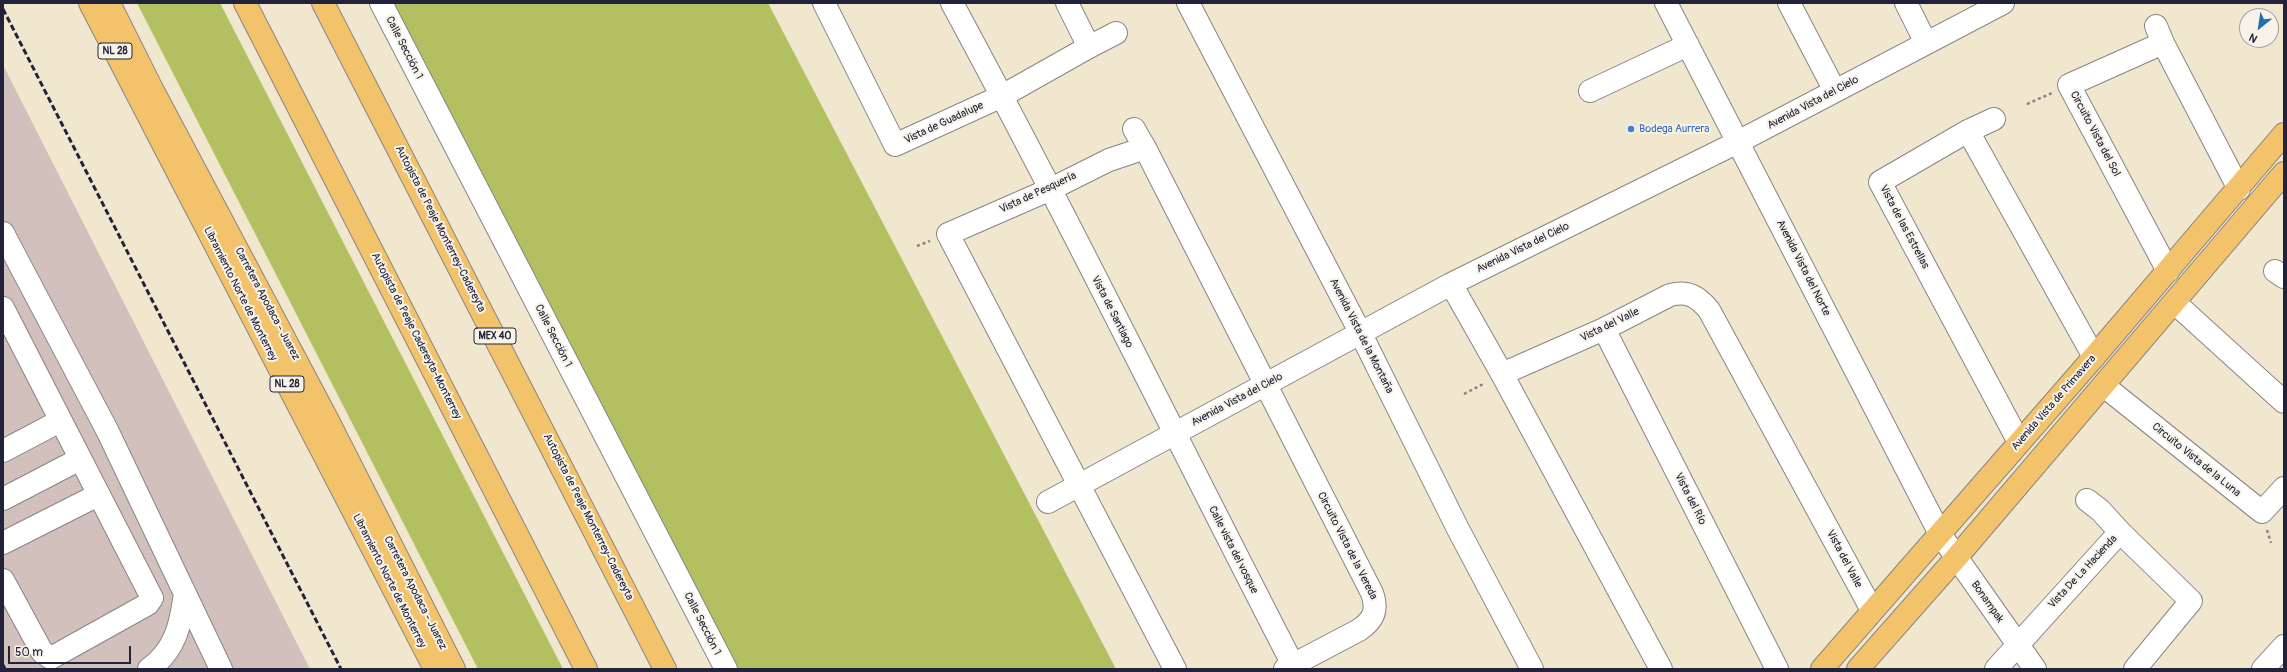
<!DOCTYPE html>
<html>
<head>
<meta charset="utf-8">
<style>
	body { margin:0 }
	#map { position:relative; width:2287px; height:672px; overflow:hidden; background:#f0e7ce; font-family:Pangolin,sans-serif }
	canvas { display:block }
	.frame { position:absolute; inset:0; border:4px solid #22223b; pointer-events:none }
	.north { position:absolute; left:2239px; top:8px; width:40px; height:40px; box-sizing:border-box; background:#f7f3e8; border:1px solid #a29fa3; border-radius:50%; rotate:210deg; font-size:11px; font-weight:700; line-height:16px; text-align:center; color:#22223b }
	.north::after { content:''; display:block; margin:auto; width:14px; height:18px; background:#1f6fb2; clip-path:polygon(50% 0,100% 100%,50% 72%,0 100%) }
	.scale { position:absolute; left:8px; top:646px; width:123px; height:18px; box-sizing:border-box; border:2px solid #22223b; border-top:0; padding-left:5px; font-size:12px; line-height:14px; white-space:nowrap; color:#22223b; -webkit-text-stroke:3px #f7f3e8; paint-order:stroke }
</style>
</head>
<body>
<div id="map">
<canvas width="2287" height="672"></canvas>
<div class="frame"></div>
<div class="north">N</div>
<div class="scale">50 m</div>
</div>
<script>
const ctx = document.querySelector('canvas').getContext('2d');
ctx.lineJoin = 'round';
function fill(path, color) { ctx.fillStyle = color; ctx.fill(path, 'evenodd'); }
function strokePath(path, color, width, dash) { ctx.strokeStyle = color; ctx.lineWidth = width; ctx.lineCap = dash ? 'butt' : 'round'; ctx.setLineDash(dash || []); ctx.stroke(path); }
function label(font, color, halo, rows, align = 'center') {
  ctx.font = font + ' Pangolin,sans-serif'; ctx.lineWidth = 4; ctx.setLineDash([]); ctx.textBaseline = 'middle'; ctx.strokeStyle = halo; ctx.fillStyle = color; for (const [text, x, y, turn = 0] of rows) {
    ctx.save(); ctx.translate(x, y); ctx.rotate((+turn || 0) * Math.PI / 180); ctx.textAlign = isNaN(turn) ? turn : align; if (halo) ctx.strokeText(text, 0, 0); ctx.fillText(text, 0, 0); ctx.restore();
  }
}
fill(new Path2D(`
	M3 65 310 669H3Z`), '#d1c0bc');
fill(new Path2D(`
	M137 3H220L563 669H478Z
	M390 3H768L1116 669H735Z`), '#b3c062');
const minor = new Path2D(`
	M381 3 726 669
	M824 3 895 145 1002 96 1089 47 1067 3
	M952 3C1070 221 1179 444 1293 665
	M1188 3 1361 334 1458 529 1532 669
	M1666 3 1940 534 2035 669
	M1789 3 1835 91
	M1906 3 1926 43
	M2156 26 2163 43
	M1089 47 1116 33
	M1590 91 1688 45
	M1134 129 1145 148
	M1968 131 1994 119
	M3 233 107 430 221 669
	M2168 271 2069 85 2163 43 2239 189
	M2275 271 2284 277
	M1451 284 1502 374
	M2175 303 2284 402
	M3 308 152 598 148 604 51 658 42 652 3 580
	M1604 329 1777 669
	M2104 386 2262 512 2284 488
	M2019 442 1880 182 1968 131 2094 357
	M3 451 60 421
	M3 499 80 459
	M2087 500 2101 511 2120 532
	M1048 502 1451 284 1738 142 2003 3
	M3 543 98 495
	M149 669C176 650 181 623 185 593
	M1175 669 948 234 1051 189 1109 160 1145 148 1372 593C1378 610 1374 620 1359 630L1285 669
	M1661 669 1502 374 1604 329 1670 295C1688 290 1698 297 1709 310L1872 610
	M1996 669 2120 532 2191 601 2135 669
	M2263 669 2284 646`);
const major = new Path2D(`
	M90 3 435 669
	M109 3 153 91 326 417 454 669
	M1822 669 2094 357 2284 134
	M1858 669 1956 558 2284 173`);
const highway = new Path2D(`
	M245 3 586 669
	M323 3 665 669`);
strokePath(minor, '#898484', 24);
strokePath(major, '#898484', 24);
strokePath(highway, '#898484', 24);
strokePath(new Path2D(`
	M2027 104 2052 93
	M917 246 930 241
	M1464 394 1485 383
	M2267 530 2271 543`), '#898484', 2.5, [3, 3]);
strokePath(minor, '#fff', 22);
strokePath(major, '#f2c36a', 22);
strokePath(highway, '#f2c36a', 22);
strokePath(new Path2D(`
	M3 9 341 669
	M3 665 5 669`), '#22223b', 3, [6, 3]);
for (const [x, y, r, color] of [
	[1631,129,4,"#3f7fe0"]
]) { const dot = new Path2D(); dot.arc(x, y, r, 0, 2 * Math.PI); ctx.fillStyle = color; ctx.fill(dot); strokePath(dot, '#f7f3e8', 1.5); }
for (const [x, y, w] of [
	[115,51,34],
	[495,336,42],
	[287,384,34]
]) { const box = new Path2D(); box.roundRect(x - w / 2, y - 8, w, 16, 3); ctx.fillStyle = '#f7f3e8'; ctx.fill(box); strokePath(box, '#22223b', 1); }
label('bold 10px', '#22223b', null, [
	["NL 28",115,51],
	["MEX 40",495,336],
	["NL 28",287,384]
]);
label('11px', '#22223b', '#f7f3e8', [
	["Calle Sección 1",404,48,63],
	["Avenida Vista del Cielo",1813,103,-28],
	["Vista de Guadalupe",944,123,-25],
	["Circuito Vista del Sol",2095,134,62],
	["Vista de Pesquería",1038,193,-25],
	["Vista de las Estrellas",1904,227,62],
	["Autopista de Peaje Monterrey-Cadereyta",440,229,63],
	["Avenida Vista del Cielo",1523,248,-26],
	["Avenida Vista del Norte",1803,268,63],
	["Libramiento Norte de Monterrey",240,294,63],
	["Carretera Apodaca - Juarez",267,304,62],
	["Vista de Santiago",1112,312,63],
	["Vista del Valle",1610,325,-26],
	["Autopista de Peaje Cadereyta-Monterrey",416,336,63],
	["Calle Sección 1",553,336,63],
	["Avenida Vista de la Montaña",1361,336,63],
	["Avenida Vista del Cielo",1237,400,-28],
	["Avenida Vista de Primavera",2054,403,-49],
	["Circuito Vista de la Luna",2196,460,39],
	["Vista del Río",1690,499,63],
	["Autopista de Peaje Monterrey-Cadereyta",588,517,63],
	["Circuito Vista de la Vereda",1347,546,63],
	["Calle vista del vosque",1233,550,63],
	["Vista del Valle",1844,559,62],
	["Vista De La Hacienda",2083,572,-47],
	["Libramiento Norte de Monterrey",389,581,63],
	["Carretera Apodaca - Juarez",415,593,63],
	["Bonampak",1987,602,55],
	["Calle Sección 1",702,624,63]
]);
label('11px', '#366cbe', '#f7f3e8', [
	["Bodega Aurrera",1639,129]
], 'left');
</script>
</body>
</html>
